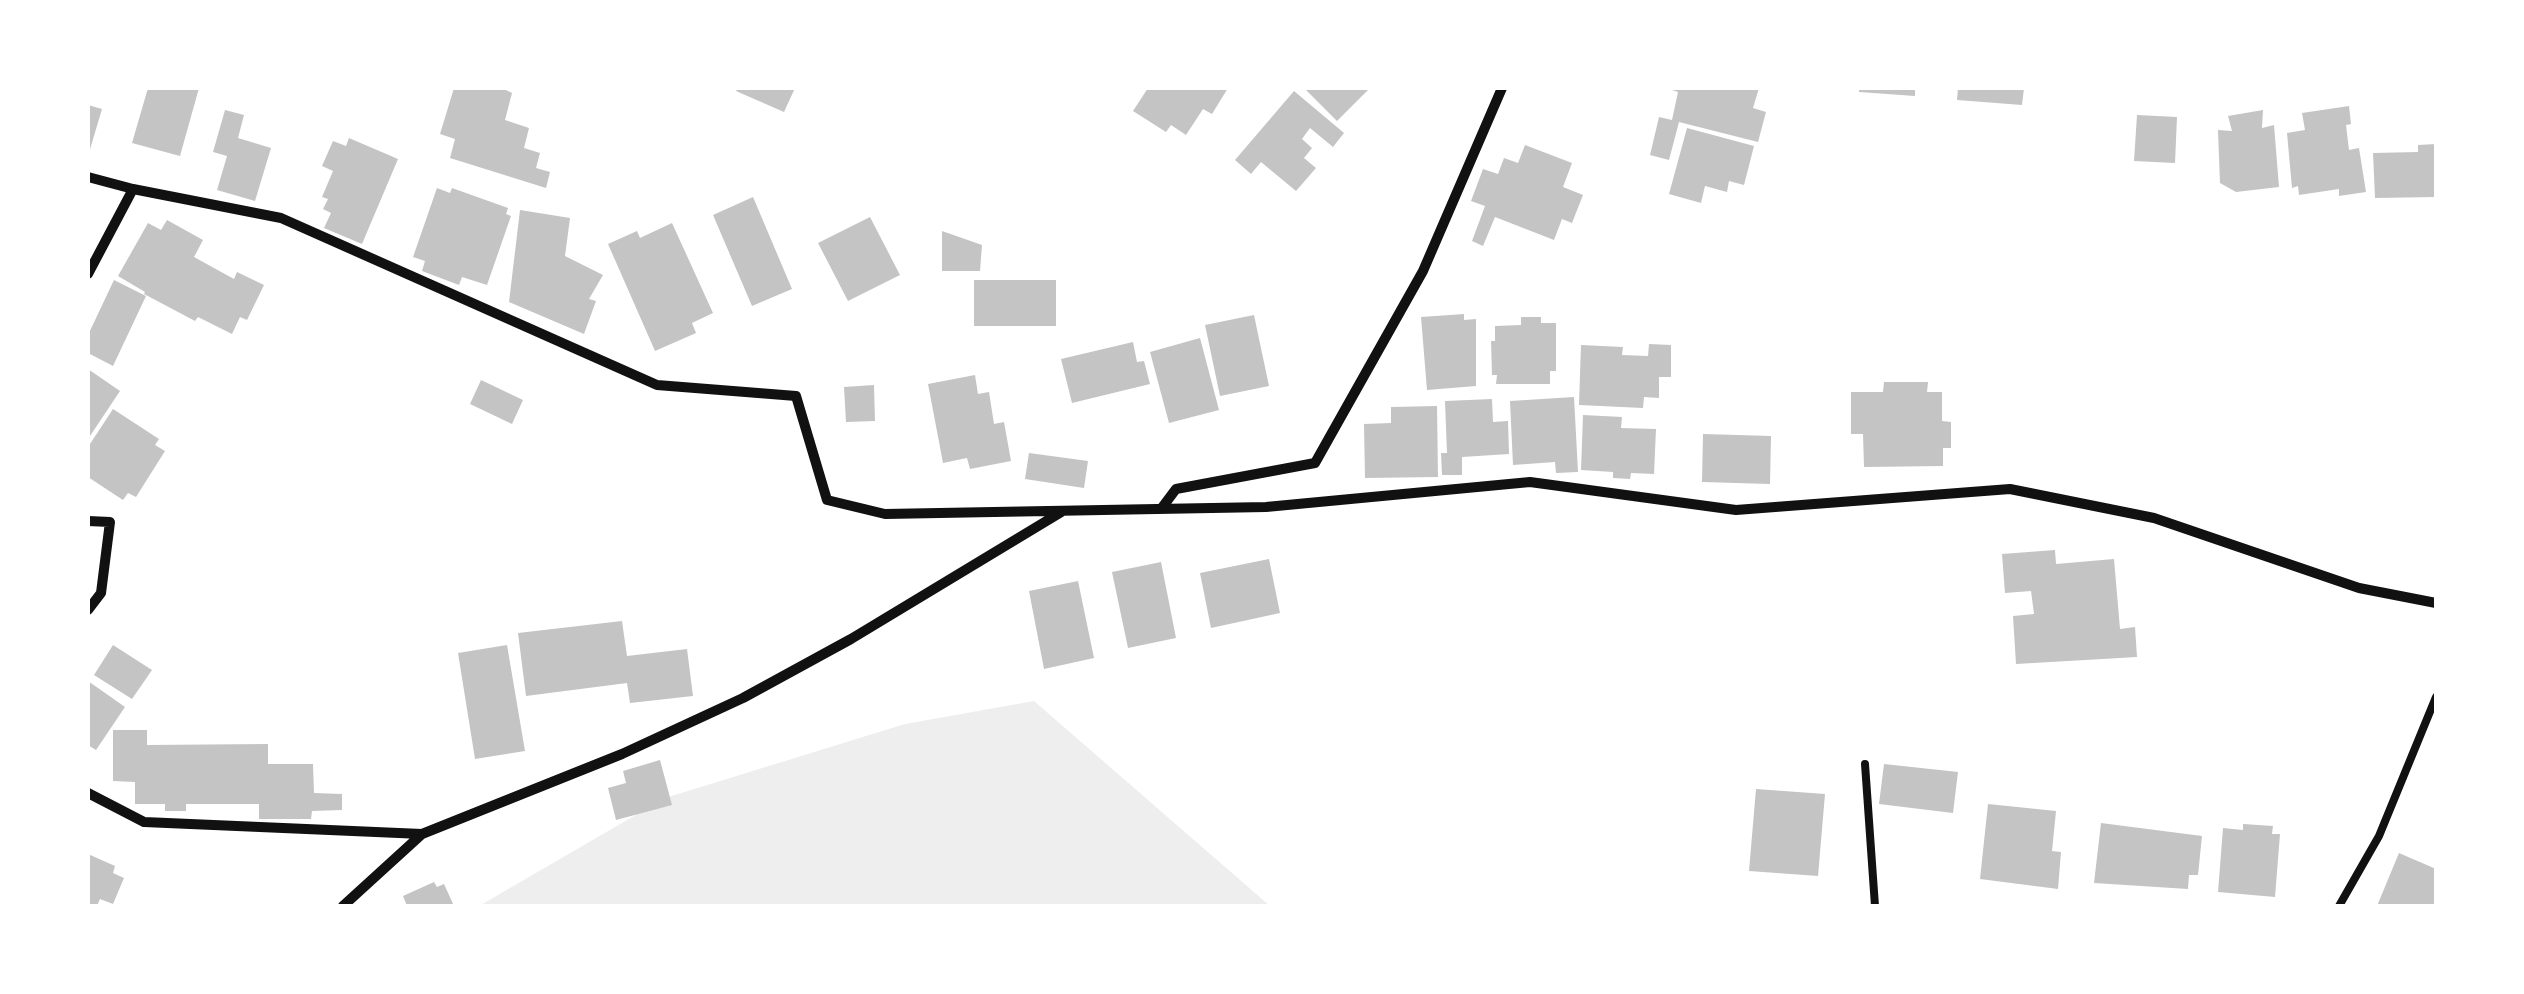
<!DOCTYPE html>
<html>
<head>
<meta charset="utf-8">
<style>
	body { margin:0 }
	#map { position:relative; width:2524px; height:994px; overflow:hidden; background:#fff; font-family:"Roboto Serif",serif }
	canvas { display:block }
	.frame { position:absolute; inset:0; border:90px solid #fff; pointer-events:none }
</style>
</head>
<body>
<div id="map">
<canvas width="2524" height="994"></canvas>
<div class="frame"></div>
</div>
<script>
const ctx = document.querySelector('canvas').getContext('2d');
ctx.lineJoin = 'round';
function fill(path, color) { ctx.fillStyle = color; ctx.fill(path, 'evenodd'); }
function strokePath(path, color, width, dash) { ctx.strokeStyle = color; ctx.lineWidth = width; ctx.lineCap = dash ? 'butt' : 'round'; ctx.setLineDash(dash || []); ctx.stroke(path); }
fill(new Path2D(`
	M1034 701 1270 906H479L665 798 905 724Z`), '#eee');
fill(new Path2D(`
	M148 88H199L180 156 132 143Z
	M454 88H502L512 93 505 120 529 128 524 148 540 153 536 168 550 172 546 188 450 158 455 139 440 134Z
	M738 88H795L784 112 736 91Z
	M1148 88H1228L1212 114 1203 109 1186 135 1171 125 1166 132 1133 111Z
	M1304 88H1370L1337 121Z
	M1666 88H1759L1753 108 1766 112 1758 142 1679 122 1669 160 1650 155 1659 117 1672 120 1678 92Z
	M1859 88H1915V96L1859 92Z
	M1958 88H2024L2022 105 1957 100Z
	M1294 91 1344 133 1333 147 1310 128 1302 139 1312 148 1304 158 1316 168 1296 191 1261 162 1251 174 1235 160Z
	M88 105 102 109 88 156Z
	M2349 106 2351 124 2346 125 2349 150 2359 148 2366 192 2339 196V189L2299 195 2298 186 2292 188 2287 133 2305 130 2302 113Z
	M225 110 244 115 238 138 271 148 255 201 217 190 227 156 213 152Z
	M2263 110 2262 128 2274 125 2279 187 2236 192 2220 183 2218 130 2232 131 2228 116Z
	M2137 115 2177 117 2175 163 2134 161Z
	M1687 128 1754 146 1744 185 1729 181 1727 192 1705 186 1701 203 1669 194Z
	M349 138 398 159 362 244 324 228 331 213 323 209 328 199 322 197 333 171 322 166 333 141 346 146Z
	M2436 144V197L2375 198 2373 153 2418 152V145Z
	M1525 145 1572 163 1563 187 1583 195 1572 223 1562 219 1554 240 1495 217 1483 246 1472 241 1485 206 1471 201 1483 169 1498 174 1504 158 1518 163Z
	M437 188 450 193 452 188 508 208 506 214 511 216 487 285 462 277 459 285 422 271 425 261 413 257Z
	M753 197 792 289 752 306 713 215Z
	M520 210 570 218 565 256 603 275 589 299 596 301 584 334 509 302Z
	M870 217 900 275 848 301 818 243Z
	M167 220 203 240 194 257 234 279 237 272 264 285 247 320 240 317 232 334 198 317 195 321 144 294 145 292 118 276 148 223 161 230Z
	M672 223 713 313 692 323 696 333 655 351 608 244 637 231 640 238Z
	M942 231 982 245 980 271H942Z
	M114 280 146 296 113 366 88 353V335Z
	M974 280H1056V326H974Z
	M1464 314V320L1476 319V386L1427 390 1421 317Z
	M1254 315 1269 386 1220 396 1205 325Z
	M1521 317H1541V323H1556V371H1550V384H1496L1497 375H1492L1491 341H1495V326L1521 325Z
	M1200 338 1219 410 1169 423 1150 352Z
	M1133 342 1137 362 1144 361 1150 384 1072 403 1061 359Z
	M1649 344 1671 345V377H1659V398L1644 397 1643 408 1579 405 1581 345 1623 347 1622 355 1648 356Z
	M88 369 120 391 88 439Z
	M975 375 978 394 989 392 994 424 1004 422 1011 461 970 469 967 458 943 463 928 384Z
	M481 380 523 400 512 424 470 404Z
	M1884 382H1928L1927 392H1942V421L1951 422V448H1943V466L1864 467 1863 434H1851V392H1883Z
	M874 385 875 421 846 422 844 387Z
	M1574 397 1578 472 1556 473 1555 462 1513 465 1510 401Z
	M1492 399 1493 422 1508 421 1509 454 1462 457V475H1442L1441 453H1447L1445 401Z
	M1437 406 1438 477 1365 478 1364 424 1391 423V407Z
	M113 409 159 439 155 445 165 451 136 497 128 493 123 500 88 477V447Z
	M1583 415 1622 417 1621 428 1656 429 1654 474 1631 473 1630 479 1613 478V472L1581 470Z
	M1703 434 1771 436 1770 484 1702 482Z
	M1029 453 1088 461 1084 488 1025 479Z
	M2055 550 2056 564 2114 559 2120 629 2135 627 2137 657 2016 664 2013 616 2034 614 2031 591 2005 593 2002 554Z
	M1269 559 1280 613 1211 628 1200 573Z
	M1161 562 1176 638 1128 648 1112 572Z
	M1078 581 1094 658 1044 669 1029 591Z
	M622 621 627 656 687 649 693 696 630 703 627 683 526 696 518 633Z
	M113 645 152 670 132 699 94 675Z
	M507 645 525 751 475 759 458 653Z
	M88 681 125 707 96 750 88 745Z
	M113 730H147V745L268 744V764H313L314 793 342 794V810L312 811 311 819H259V804H186V811H165V804H135V782L113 781Z
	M660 760 672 805 616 820 608 788 626 783 623 771Z
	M1884 764 1958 772 1953 813 1879 804Z
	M1756 789 1825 794 1818 876 1749 871Z
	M1988 804 2056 811 2052 851 2061 852 2058 889 1980 879Z
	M2101 823 2202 836 2198 875H2189L2188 889 2094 883Z
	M2243 824 2273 826 2272 834H2280L2275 897 2218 892 2223 828 2243 830Z
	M2399 853 2436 869V906H2377Z
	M88 854 115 866 113 873 124 878 113 904 100 899 97 906H88Z
	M434 882 437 887 444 884 454 906H407L403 896Z`), '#c4c4c4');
strokePath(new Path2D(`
	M1865 764 1875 906
	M2339 906 2379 836 2436 697`), '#111', 8);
strokePath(new Path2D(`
	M88 177 133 189 281 218 657 385 796 396 827 500 885 514 1266 507 1530 482 1736 510 2010 489 2154 518 2359 588 2436 603
	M88 274 133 189
	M1161 509 1176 489 1315 463 1423 271 1502 88
	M88 521 110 522 101 593 88 610
	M88 793 144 822 422 834
	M343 906 422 834 622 754 743 698 851 639 1063 511`), '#111', 10);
</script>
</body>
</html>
